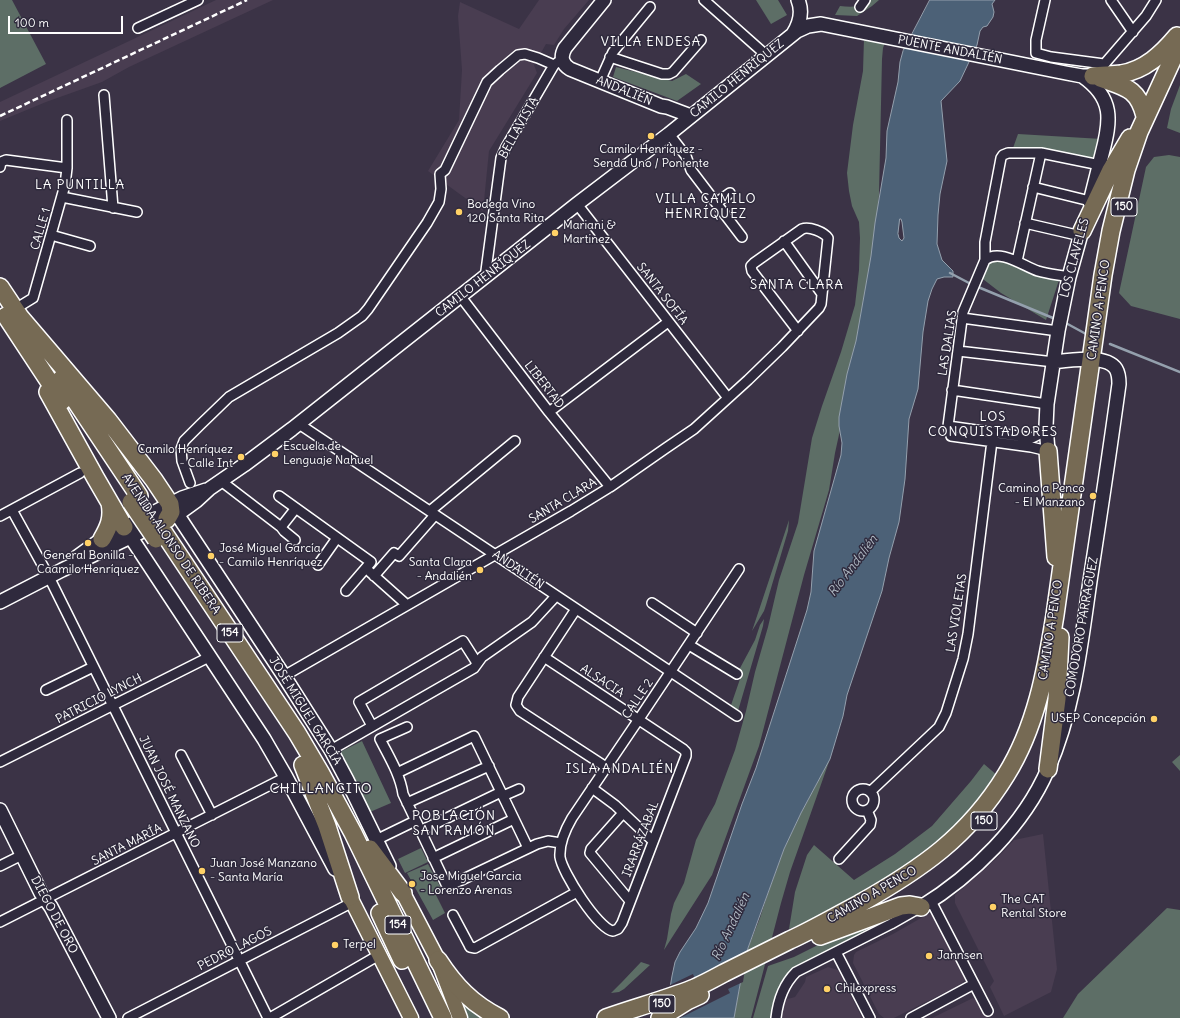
<!DOCTYPE html>
<html>
<head>
<meta charset="utf-8">
<style>
	body { margin:0 }
	#map { position:relative; width:1180px; height:1018px; overflow:hidden; background:#3b3346; font-family:Delius,sans-serif }
	canvas { display:block }
	.scale { position:absolute; left:8px; top:16px; width:115px; height:18px; box-sizing:border-box; border:2px solid #fff; border-top:0; padding-left:5px; font-size:12px; line-height:14px; white-space:nowrap; color:#fff; -webkit-text-stroke:3px #2f2a3d; paint-order:stroke }
</style>
</head>
<body>
<div id="map">
<canvas width="1180" height="1018"></canvas>
<div class="scale">100 m</div>
</div>
<script>
const ctx = document.querySelector('canvas').getContext('2d');
ctx.lineJoin = 'round';
function fill(path, color) { ctx.fillStyle = color; ctx.fill(path, 'evenodd'); }
function strokePath(path, color, width, dash) { ctx.strokeStyle = color; ctx.lineWidth = width; ctx.lineCap = dash ? 'butt' : 'round'; ctx.setLineDash(dash || []); ctx.stroke(path); }
function label(font, color, halo, rows, align = 'center') {
  ctx.font = font + ' Delius,sans-serif'; ctx.lineWidth = 3; ctx.setLineDash([]); ctx.textBaseline = 'middle'; ctx.strokeStyle = halo; ctx.fillStyle = color; for (const [text, x, y, turn = 0] of rows) {
    ctx.save(); ctx.translate(x, y); ctx.rotate((+turn || 0) * Math.PI / 180); ctx.textAlign = isNaN(turn) ? turn : align; if (halo) ctx.strokeText(text, 0, 0); ctx.fillText(text, 0, 0); ctx.restore();
  }
}
fill(new Path2D(`
	M216 0H273L129 67 102 82 46 102 0 121V102Z
	M539 0H589L564 29 554 45 546 44 534 65 537 73 489 151 483 211 428 171 459 120 462 70 458 16 460 2 519 29Z
	M1043 834 1057 969 1051 992 1004 1016 990 987 994 981 955 903V895L998 857 1014 840Z
	M928 914 936 916 966 976V979L960 985 894 1018H884L879 1014 853 963 854 955 856 952 893 934Z
	M828 967 838 970 862 1018H782L784 1000 795 997 805 982 806 977Z
	M973 998 980 1001 988 1018H932Z`), '#493d51');
fill(new Path2D(`
	M0 0H12L46 64 0 88Z
	M756 0H778L787 15 771 24Z
	M869 0H879L872 6 857 16 835 15 840 6C850 7 862 8 869 0Z
	M864 39 886 40 883 48 882 59 879 194 877 231 849 389 835 453 829 490 804 575 759 746 712 875 664 950 667 939 671 914 674 903 684 883 696 840 705 822 715 804 735 750 746 711 755 672 768 627 779 580 798 523 812 438 822 406 841 352 855 305 859 270 860 238 859 222 852 206 849 191 847 173 853 125 863 71Z
	M616 67 672 81 686 74 701 84 677 101 613 77Z
	M1180 85V133L1167 128 1171 109Z
	M1018 134 1102 139 1097 161 1046 151 1013 148Z
	M1169 155 1180 157V319L1131 306 1119 293 1146 167 1154 157Z
	M985 260 995 262 1000 260 1059 280 1046 320 1001 293 979 276Z
	M789 520 788 531 766 605 764 611 752 631Z
	M764 619 763 626 738 711H735L730 708 740 679 741 675 739 670 755 640 760 625Z
	M362 741 391 803 370 812 338 753Z
	M1180 755V771L1172 762Z
	M830 759 790 872 781 903 751 1018H734L743 968 748 948 760 918 767 896 784 849 801 813Z
	M984 764 998 776 973 809 933 846 908 864 848 902 814 920 789 929 795 892 807 855 814 845 854 880 895 854 932 826 971 781Z
	M421 848 428 862 405 873 398 859Z
	M428 864 443 892 436 895 445 913 433 920 407 873Z
	M1167 908 1180 910V1018H1063L1078 994Z
	M907 911 799 967 773 1018H753L768 966 794 957 826 941Z
	M641 962 650 965 624 989 619 992 611 993 623 981Z
	M454 994 474 1013 483 1018H464Z`), '#5d6e66');
const water = new Path2D(`
	M930 0H995L992 4 994 12 993 17 987 26 983 27 980 31 977 45 960 81 941 101 947 161 940 194 938 215 937 244 942 260 953 271V277H944L937 279 932 289 928 301 923 332 918 389 909 419 905 479 899 522 889 558 882 591 847 695 843 716 830 759 801 813 784 849 748 948 743 968 734 1018H665L672 976 675 962 680 952 696 928 708 903 742 804 756 768 807 610 811 592 814 551 841 455 842 443 839 426V417L847 374 856 341 871 256 875 223 886 158 887 131 898 82 900 62 903 51ZM900 219H901L902 222 904 238 902 241 899 238 898 234Z`);
fill(water, '#4c6177');
strokePath(water, '#94a0ad', 1);
fill(new Path2D(`
	M745 969 743 982 728 989 730 993 680 1018H663L668 986 693 974 695 979Z`), '#3b3346');
strokePath(new Path2D(`
	M950 273 969 283
	M978 287 1053 318
	M1064 322 1086 334
	M1110 344 1180 372`), '#94a0ad', 2.5);
const street = new Path2D(`
	M704 0 766 55
	M1045 0 1036 40V53L1051 57 1104 64
	M1111 0 1133 32
	M860 7 865 0
	M138 28 198 0
	M610 57 662 74H669L673 72 701 40
	M1101 68 1146 16 1156 0
	M600 81 613 52 650 7
	M104 95 113 208
	M669 134 686 156 691 170 742 237
	M0 167 1 162 6 160 67 168
	M1033 187 1090 201
	M62 197 137 212
	M716 203 730 193
	M577 204 728 398
	M1025 223 1081 236
	M51 235 90 246
	M784 241 822 294
	M985 260V242L1001 158 1003 155 1008 153H1041L1100 165
	M1017 261 1041 153
	M485 278 501 158 506 147 554 65 558 62
	M461 297 549 412 610 487
	M15 309 33 298 65 185 67 168V120
	M962 318 1058 331
	M958 351 1054 362
	M952 390 1047 404
	M549 412 668 322
	M299 424 737 716
	M948 426 1032 438 1046 431
	M1048 451 1031 447 951 436 948 426 963 312 985 260C1000 248 1023 266 1038 271 1048 274 1059 275 1069 277
	M221 481 281 527 296 508
	M190 483 182 461 181 449 184 441 200 425 229 397 338 333 362 316 368 309 427 223 439 202 441 189 440 174 445 170 487 82 500 70 518 55 525 54 538 58 554 65
	M279 496 371 562 346 591
	M12 510 49 577 268 1018
	M430 511 515 441
	M0 516 80 473
	M281 527 284 531 295 540
	M318 565 337 538
	M370 572 407 605
	M374 576 394 553 399 556 435 515
	M652 603 697 633
	M576 609 518 697 516 705 520 711 606 767
	M689 645 737 674
	M544 657 683 749 686 752V756L622 923 618 929 613 931C598 929 562 872 560 857 559 843 565 830 572 818L639 719 739 569
	M284 676 571 511 610 487 666 448 694 429 748 380 782 347 819 308 821 304 828 238C824 232 809 226 802 229L754 263 751 266 752 271 798 331
	M46 690 93 667
	M372 726 359 702 463 641 477 663
	M407 727 380 739C389 757 400 774 403 794L446 884 451 885 537 844 548 841 561 843
	M331 750 474 668 482 657 532 622 556 596
	M181 755 212 815
	M0 762 209 657
	M397 773 474 736 528 848
	M592 788 615 805 653 841
	M852 800a11 11 0 1 1 22 0a11 11 0 1 1-22 0Z
	M870 792 939 727 946 713 963 659 968 634 993 433
	M503 796 519 789
	M407 803 489 766
	M623 813 591 849 590 853 630 901
	M420 831 501 792
	M376 840 415 821
	M433 858 514 819
	M839 859 870 825 871 820 867 810
	M0 866 22 855
	M931 901 988 1011
	M453 915 469 945 470 947 475 948 577 892
	M0 922 286 777
	M836 952 870 1018
	M128 1018 353 902
	M270 1018 379 955
	M776 1018C778 1000 783 985 796 972L891 924 919 908
	M911 1018 974 984`);
const secondary = new Path2D(`
	M604 0 565 48C560 57 562 64 570 69L661 106 667 107 691 116
	M793 34C800 23 803 12 798 0
	M1082 76C1114 98 1111 120 1102 154 1098 170 1094 186 1090 202
	M1048 451 1046 426 1047 404 1058 331 1069 277 1084 223
	M173 508 284 676 331 750 347 780 389 866
	M126 530 264 739 286 777 335 869
	M77 557 102 539 182 498 206 490
	M0 602 62 570 178 514 196 501 209 489 244 465 292 429 577 204 669 134 797 31 808 26 821 24 1066 73 1082 76H1093
	M0 810 41 893 51 907 109 1018
	M921 907C972 876 1024 825 1048 769 1074 710 1081 644 1090 581 1100 516 1110 450 1119 384 1119 379 1119 374 1116 369 1107 354 1069 360 1054 362`);
const primary = new Path2D(`
	M403 893 438 960 460 1018
	M350 897 411 1018`);
const highway = new Path2D(`
	M1093 76C1102 75 1112 75 1121 74 1145 70 1162 54 1177 36
	M1100 78C1125 87 1138 88 1145 116
	M1082 231 1111 170 1130 138
	M0 287 26 326
	M6 316 62 401
	M20 317 108 420 154 480 170 504 171 512 167 519
	M61 379 139 496
	M48 392 95 477 124 527
	M1048 451 1056 557
	M164 533 297 733 320 772 353 833 443 1018
	M102 539C109 527 113 518 110 503
	M303 765 327 826 350 897
	M1048 769 1057 699 1060 637
	M370 849 403 893
	M380 913 402 960
	M820 936 901 906 910 905 921 907
	M438 960C455 986 472 1004 500 1018
	M606 1018C634 1008 664 1000 692 989 702 985 713 979 724 973 746 962 768 951 790 940 814 929 836 916 859 904 921 869 968 837 1006 775 1036 727 1046 671 1055 615L1103 275 1111 231 1126 170 1139 132 1180 43
	M660 1018 687 1001 700 995`);
strokePath(street, '#fff', 12);
strokePath(secondary, '#fff', 16);
strokePath(primary, '#fff', 17);
strokePath(highway, '#fff', 20);
strokePath(street, '#2f2a3d', 9);
strokePath(secondary, '#2f2a3d', 13);
strokePath(primary, '#766a54', 14);
strokePath(highway, '#766a54', 17);
strokePath(new Path2D(`
	M0 116 247 0`), '#fff', 2.5, [6, 3]);
const highwayBridge = new Path2D(`
	M131 502 156 539`);
strokePath(highwayBridge, '#fff', 20, []);
strokePath(highwayBridge, '#766a54', 17);
for (const [x, y, r, color] of [
	[651,136,4,"#ffd166"],
	[459,212,4,"#ffd166"],
	[555,233,4,"#ffd166"],
	[275,454,4,"#ffd166"],
	[241,457,4,"#ffd166"],
	[1093,496,4,"#ffd166"],
	[88,543,4,"#ffd166"],
	[211,556,4,"#ffd166"],
	[480,570,4,"#ffd166"],
	[1154,719,4,"#ffd166"],
	[202,871,4,"#ffd166"],
	[412,884,4,"#ffd166"],
	[993,907,4,"#ffd166"],
	[335,945,4,"#ffd166"],
	[929,956,4,"#ffd166"],
	[827,989,4,"#ffd166"]
]) { const dot = new Path2D(); dot.arc(x, y, r, 0, 2 * Math.PI); ctx.fillStyle = color; ctx.fill(dot); strokePath(dot, '#2f2a3d', 1.5); }
for (const [x, y, w] of [
	[1124,207,26],
	[230,633,26],
	[984,821,26],
	[398,925,26],
	[662,1004,26]
]) { const box = new Path2D(); box.roundRect(x - w / 2, y - 9, w, 18, 3); ctx.fillStyle = '#2f2a3d'; ctx.fill(box); strokePath(box, '#fff', 1); }
label('bold 11px', '#fff', null, [
	["150",1124,207],
	["154",230,633],
	["150",984,821],
	["154",398,925],
	["150",662,1004]
]);
label('12px', '#fff', '#2f2a3d', [
	["PUENTE ANDALIÉN",950,50,11],
	["CAMILO HENRÍQUEZ",737,79,-39],
	["ANDALIÉN",624,91,22],
	["BELLAVISTA",519,128,-61],
	["CALLE 1",41,229,-74],
	["LOS CLAVELES",1075,258,-75],
	["CAMILO HENRÍQUEZ",483,279,-38],
	["SANTA SOFÍA",662,294,52],
	["CAMINO A PENCO",1099,310,-82],
	["LAS DALIAS",948,343,-81],
	["LIBERTAD",544,385,52],
	["SANTA CLARA",563,501,-31],
	["AVENIDA ALONSO DE RIBERA",171,544,56],
	["ANDALIÉN",518,570,34],
	["LAS VIOLETAS",957,613,-81],
	["COMODORO PARRAGUEZ",1082,627,-80],
	["CAMINO A PENCO",1051,630,-81],
	["ALSACIA",602,681,33],
	["PATRICIO LYNCH",99,699,-27],
	["CALLE 2",638,699,-56],
	["JOSÉ MIGUEL GARCÍA",305,711,58],
	["JUAN JOSÉ MANZANO",169,792,64],
	["IRARRÁZABAL",641,839,-69],
	["SANTA MARÍA",127,845,-27],
	["CAMINO A PENCO",872,895,-30],
	["DIEGO DE ORO",54,915,62],
	["PEDRO LAGOS",235,949,-27]
]);
label('12px', '#fff', '#2f2a3d', [
	["Camilo Henríquez -",651,150,"center"],
	["Senda Uno / Poniente",651,164,"center"],
	["Bodega Vino",467,205],
	["120 Santa Rita",467,219],
	["Mariani &",563,226],
	["Martinez",563,240],
	["Escuela de",283,447],
	["Lenguaje Nahuel",283,461],
	["Camilo Henríquez",233,450,"right"],
	["- Calle Int",233,464,"right"],
	["Camino a Penco",1085,489,"right"],
	["- El Manzano",1085,503,"right"],
	["José Miguel García",219,549],
	["- Camilo Henríquez",219,563],
	["General Bonilla -",88,556,"center"],
	["Caamilo Henríquez",88,570,"center"],
	["Santa Clara",472,563,"right"],
	["- Andalién",472,577,"right"],
	["USEP Concepción",1146,719,"right"],
	["Juan José Manzano",210,864],
	["- Santa María",210,878],
	["Jose Miguel Garcia",420,877],
	["- Lorenzo Arenas",420,891],
	["The CAT",1001,900],
	["Rental Store",1001,914],
	["Terpel",343,945],
	["Jannsen",937,956],
	["Chilexpress",835,989]
], 'left');
ctx.letterSpacing = '1px';
label('13px', '#fff', '#2f2a3d', [
	["VILLA ENDESA",651,42],
	["LA PUNTILLA",80,185],
	["VILLA CAMILO",706,199],
	["HENRÍQUEZ",706,214],
	["SANTA CLARA",797,285],
	["LOS",993,417],
	["CONQUISTADORES",993,432],
	["ISLA ANDALIÉN",620,769],
	["POBLACIÓN",454,816],
	["SAN RAMÓN",454,831]
]);
ctx.letterSpacing = '0px';
label('italic 13px', '#aeb8c2', '#2f2a3d', [
	["Río Andalién",853,566,-53],
	["Río Andalién",731,927,-65]
]);
ctx.letterSpacing = '1px';
label('14px', '#fff', '#2f2a3d', [
	["CHILLANCITO",321,789]
]);
ctx.letterSpacing = '0px';
</script>
</body>
</html>
